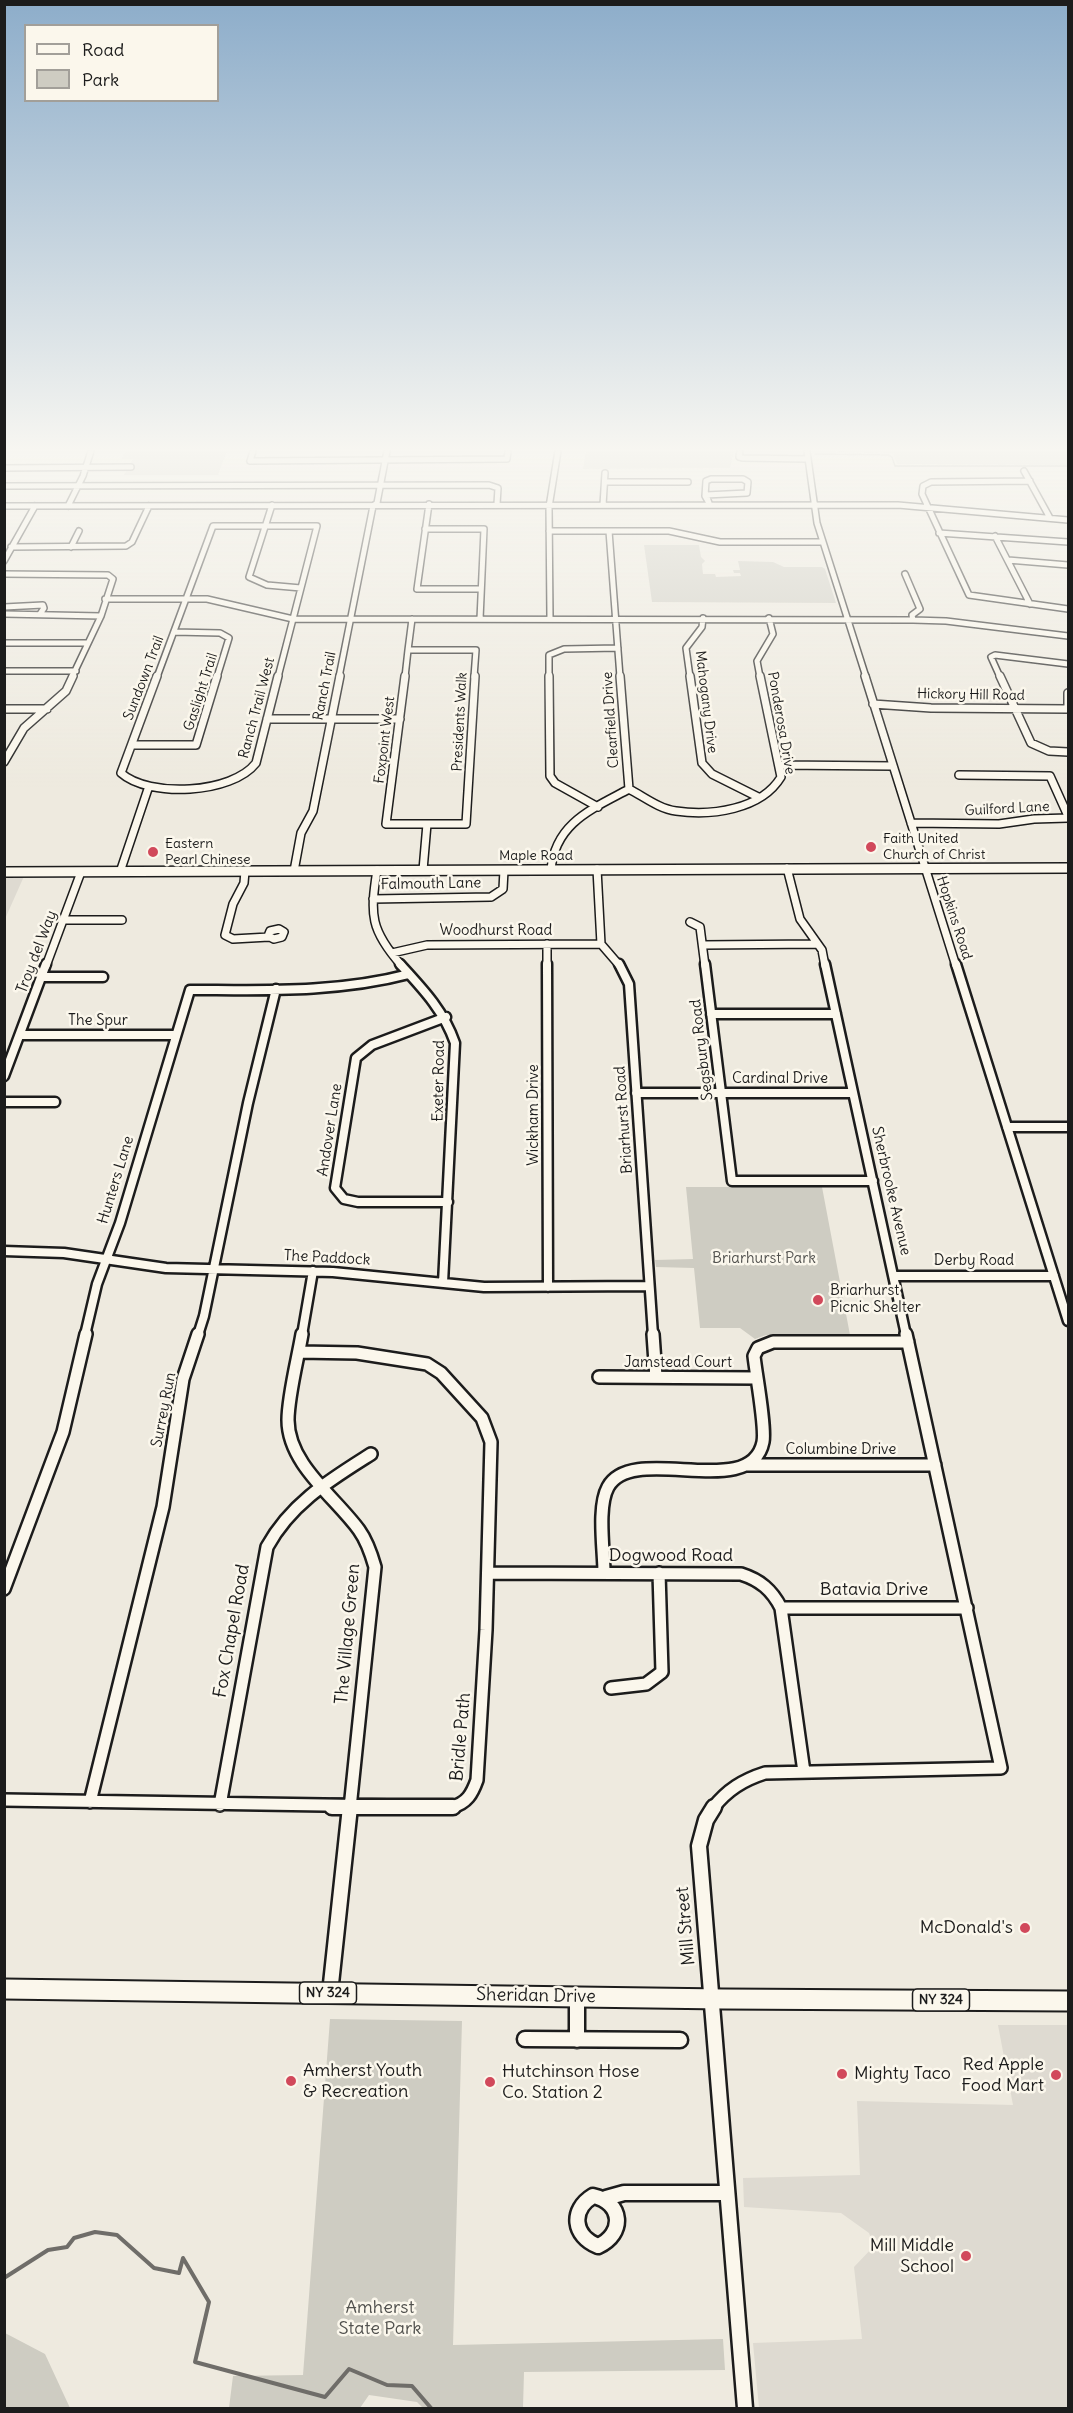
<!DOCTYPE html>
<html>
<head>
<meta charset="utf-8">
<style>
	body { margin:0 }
	#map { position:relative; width:1073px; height:2413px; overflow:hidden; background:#eeeadf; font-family:Delius,sans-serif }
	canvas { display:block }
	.frame { position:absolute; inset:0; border:6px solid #1c1c1c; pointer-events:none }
	.legend { position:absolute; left:24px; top:24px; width:195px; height:78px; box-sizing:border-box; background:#fbf7ec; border:2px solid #a29f99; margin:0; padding:8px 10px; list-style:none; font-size:18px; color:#1c1c1c }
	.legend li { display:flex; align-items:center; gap:12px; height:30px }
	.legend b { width:30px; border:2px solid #a29f99 }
</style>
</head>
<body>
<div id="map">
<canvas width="1073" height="2413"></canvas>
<div class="frame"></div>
<ul class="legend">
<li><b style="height:8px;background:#fbf7ec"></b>Road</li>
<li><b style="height:16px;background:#ceccc2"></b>Park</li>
</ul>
</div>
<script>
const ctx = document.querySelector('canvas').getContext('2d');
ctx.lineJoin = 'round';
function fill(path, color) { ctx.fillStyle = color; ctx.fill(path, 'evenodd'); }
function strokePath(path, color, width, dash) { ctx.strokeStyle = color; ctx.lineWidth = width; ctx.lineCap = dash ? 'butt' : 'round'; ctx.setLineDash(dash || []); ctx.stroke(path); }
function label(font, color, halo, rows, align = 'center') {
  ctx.font = font + ' Delius,sans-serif'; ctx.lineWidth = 5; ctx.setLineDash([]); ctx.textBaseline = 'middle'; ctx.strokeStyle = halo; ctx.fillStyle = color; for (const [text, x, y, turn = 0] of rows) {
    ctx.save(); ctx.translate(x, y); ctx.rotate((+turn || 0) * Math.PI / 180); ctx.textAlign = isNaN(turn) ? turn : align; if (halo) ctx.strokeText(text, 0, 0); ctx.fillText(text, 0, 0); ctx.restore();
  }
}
fill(new Path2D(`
	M5 874H25L5 919Z
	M998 2025H1068V2408H759L753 2343 862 2339 854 2267 874 2246 869 2233 841 2213 744 2207 743 2178 860 2175 857 2101 1013 2105Z`), '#dedad1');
fill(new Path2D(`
	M126 451H227L218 475H124L133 459H121Z
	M586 451H734L730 468 583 469Z
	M813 451H1068V465L897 464 893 453Z
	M644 545H699L701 557 705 561 702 564 703 574H715L716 577 741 576 740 573H734L733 570H740L738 561 773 562 784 567H822L825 569 836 603 652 602Z
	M686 1187H822L850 1335H766L755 1339 740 1328H700L694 1268 656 1267 655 1260 693 1259Z
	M330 2019 462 2021 453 2345 723 2339 725 2370 524 2372 523 2408H423L417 2402 369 2395 360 2408H229L233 2376 303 2375Z
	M5 2333 45 2354 70 2408H5Z`), '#ceccc2');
strokePath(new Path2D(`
	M815 454 888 455 892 457 895 466H1068`), '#6f6d69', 1.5);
strokePath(new Path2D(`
	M4 2278 48 2250 67 2247 74 2238 95 2232 117 2235 154 2268 179 2273 183 2258 209 2302 195 2362 325 2397 349 2369 387 2385 412 2386 431 2408`), '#6f6d69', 4);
const minorFar4 = new Path2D(`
	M253 451 250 461 507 459 508 451
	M740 451 739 457 743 458 807 459
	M807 451 817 523 866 677
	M4 468 131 467
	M1024 471 1050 518
	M711 479H743L748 482 747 493 706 495 709 503 705 496 706 481Z
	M1030 481 931 482 923 486 922 494 969 595 1068 609
	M605 482H688
	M4 486 489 485 498 488 497 504
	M429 504 417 589H481
	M272 505 249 577 267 585 301 588
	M603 505 605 473
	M4 506 898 505 1068 520
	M68 506 83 476 91 451
	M425 529H484L480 619
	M549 531H669L720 542H823
	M609 531 620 677
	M939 533 1068 542
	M995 536 1030 604
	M11 547 126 546 132 542 149 506
	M71 547 79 531
	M1008 560 1068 565
	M4 561 35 506
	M4 574 108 575 113 579 101 616 72 677
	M905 574 920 609 912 615 913 620
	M105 599H207L293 619
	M4 607 43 605 44 608 40 614
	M4 614 101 616
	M550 618 549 507 558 451
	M293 619 913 620 946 621 1068 636
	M174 632 220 633 229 638 217 677
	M4 643H88
	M408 650H476L474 677
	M408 650 412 619
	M4 671H76
	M157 677 213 526H317L278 677
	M339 677 373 506 377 503 387 451
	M405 677 408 650
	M549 677V655L564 649 618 648
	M690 677 686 648 702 627 703 618
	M760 677 757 661 773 634 769 618
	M1000 677 991 657 995 655 1068 664`);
const minorFar3 = new Path2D(`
	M157 676 121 773C149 798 232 794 256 763L278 676
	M405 676 386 824H466L475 676
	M549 676 550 776 555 783 598 807
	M690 676 702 763 712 774 758 797
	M865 676 956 966
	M1000 676 1031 743 1049 751 1068 752
	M1068 693V709
	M873 704 931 708 1068 709
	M4 709H47
	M267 719H400
	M132 745H196L217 676
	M4 762 24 728 66 691 73 676
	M779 765 892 766
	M959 775 1050 776 1068 816
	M629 789C643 796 659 809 676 811 711 816 761 810 781 777L760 676
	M911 823 999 824 1034 819 1068 818
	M787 868 800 919 822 950 825 966
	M597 869 601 944 620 966
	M377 870C370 915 370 930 402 966
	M423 870 427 824
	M551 870C555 823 592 809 629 789L620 676
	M245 871 244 883 233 904 225 935 233 939 269 937
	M294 871 301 833 313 811 340 676
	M120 872 149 786
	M373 899 491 897 503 889 504 870
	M63 920H122
	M690 922 700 927 705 966
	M279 929 284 932 282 937 274 939 268 936 270 931Z
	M547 944V966
	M703 945 817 944
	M392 953 427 945 601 944
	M46 966 81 872`);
const minorFar2 = new Path2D(`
	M400 964C423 989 444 1011 455 1043L443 1283
	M547 964 548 1287
	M619 964 629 984 653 1335
	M705 964 732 1181H873
	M825 964 906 1335
	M956 964 1068 1321
	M42 977H103
	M711 1014H836
	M446 1017 372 1045 356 1058 335 1188 344 1199 358 1202H448
	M20 1035H176
	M4 1076 46 964
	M636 1093H853
	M4 1102H55
	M1007 1127H1068
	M4 1251 64 1253 166 1268 333 1272 484 1287 649 1286
	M894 1276H1054
	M85 1335 97 1284 120 1223 190 990C264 990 337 993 409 974
	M198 1335 204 1316 248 1103 276 989
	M302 1335 313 1271`);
const minorFar1 = new Path2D(`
	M302 1334C298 1358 288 1396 288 1420 288 1464 335 1497 359 1530 367 1541 371 1553 375 1567L350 1808
	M653 1334 656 1377
	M599 1377 757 1378
	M747 1465H935
	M488 1573 741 1574C760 1580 772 1590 781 1608L804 1772
	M604 1573C604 1550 597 1507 608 1487 633 1442 751 1502 763 1442 766 1427 756 1375 754 1356L758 1348 773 1342H908
	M4 1589 63 1432 86 1334
	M781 1608H967
	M611 1688 646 1684 662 1672 659 1573
	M4 1800 452 1807C467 1803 472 1794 477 1780L486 1630 491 1442 482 1418 441 1373 427 1364 357 1353 299 1352
	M90 1802 163 1507 183 1379 198 1334
	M220 1805 267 1547C291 1503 330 1480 371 1454
	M713 1808C727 1790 743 1780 765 1773L1001 1768 906 1334`);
const minor = new Path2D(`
	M332 1807H453
	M714 1807 706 1820 699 1846 745 2408
	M330 1993 350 1807
	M577 1997V2040
	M525 2039 680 2040
	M593 2196C623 2202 625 2234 598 2246 573 2236 570 2210 593 2196Z
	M606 2198 624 2193H727`);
const majorFar1 = new Path2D(`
	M4 872 1068 868`);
const major = new Path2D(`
	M4 1989 723 1999 1068 2001`);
strokePath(minorFar4, '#1c1c1c', 8);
strokePath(minorFar3, '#1c1c1c', 10);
strokePath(minorFar2, '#1c1c1c', 13);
strokePath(minorFar1, '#1c1c1c', 16);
strokePath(minor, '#1c1c1c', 19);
strokePath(majorFar1, '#1c1c1c', 12);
strokePath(major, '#1c1c1c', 23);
strokePath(minorFar4, '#fbf7ec', 5);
strokePath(minorFar3, '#fbf7ec', 7);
strokePath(minorFar2, '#fbf7ec', 8);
strokePath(minorFar1, '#fbf7ec', 11);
strokePath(minor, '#fbf7ec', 14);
strokePath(majorFar1, '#fbf7ec', 9);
strokePath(major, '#fbf7ec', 19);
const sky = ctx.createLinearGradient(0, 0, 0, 789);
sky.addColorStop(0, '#8dadca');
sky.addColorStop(0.57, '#f7f6f1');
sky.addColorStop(1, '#f7f6f100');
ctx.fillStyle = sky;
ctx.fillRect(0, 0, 1073, 789);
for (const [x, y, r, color] of [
	[871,847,6,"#d1495b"],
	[153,852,6,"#d1495b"],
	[818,1300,6,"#d1495b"],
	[1025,1928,6,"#d1495b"],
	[842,2074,6,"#d1495b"],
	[1056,2075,6,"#d1495b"],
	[291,2081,6,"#d1495b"],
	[490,2082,6,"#d1495b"],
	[966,2256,6,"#d1495b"]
]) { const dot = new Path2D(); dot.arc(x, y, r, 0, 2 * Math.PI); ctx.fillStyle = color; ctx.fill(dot); strokePath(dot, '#fbf7ec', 2); }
label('14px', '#1c1c1c', '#fbf7ec', [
	["Sundown Trail",144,678,-69],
	["Ranch Trail",325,686,-79],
	["Gaslight Trail",201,692,-72],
	["Hickory Hill Road",971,695,1],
	["Mahogany Drive",706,702,83],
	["Ranch Trail West",257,708,-75],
	["Clearfield Drive",611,720,-94],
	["Presidents Walk",460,722,-87],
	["Ponderosa Drive",781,723,80],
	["Foxpoint West",385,740,-83],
	["Guilford Lane",1007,809,-3],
	["Maple Road",536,856],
	["Hopkins Road",954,918,72]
]);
label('14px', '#1c1c1c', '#fbf7ec', [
	["Faith United",883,839],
	["Church of Christ",883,855],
	["Eastern",165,844],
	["Pearl Chinese",165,860]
], 'left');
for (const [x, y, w] of [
	[328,1993,57],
	[941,2000,57]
]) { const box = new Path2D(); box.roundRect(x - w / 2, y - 11, w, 22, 4.5); ctx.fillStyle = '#fbf7ec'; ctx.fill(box); strokePath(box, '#1c1c1c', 1.5); }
label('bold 14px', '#1c1c1c', null, [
	["NY 324",328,1993],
	["NY 324",941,2000]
]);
label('15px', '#1c1c1c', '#fbf7ec', [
	["Falmouth Lane",431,884,-1],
	["Woodhurst Road",496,931],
	["Troy del Way",37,952,-69],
	["The Spur",98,1021],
	["Segsbury Road",702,1050,-97],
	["Cardinal Drive",780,1079],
	["Exeter Road",439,1081,-89],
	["Wickham Drive",534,1115,-90],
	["Briarhurst Road",624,1120,-94],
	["Andover Lane",330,1130,-81],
	["Hunters Lane",116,1180,-73],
	["Sherbrooke Avenue",891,1191,77],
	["The Paddock",327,1258,3],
	["Derby Road",974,1261],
	["Jamstead Court",678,1363],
	["Surrey Run",164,1410,-79],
	["Columbine Drive",841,1450]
]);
label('15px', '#51514e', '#fbf7ec', [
	["Briarhurst Park",764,1259]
]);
label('15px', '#1c1c1c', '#fbf7ec', [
	["Briarhurst",830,1291],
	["Picnic Shelter",830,1308]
], 'left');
label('18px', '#1c1c1c', '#fbf7ec', [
	["Dogwood Road",671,1556],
	["Batavia Drive",874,1590],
	["Fox Chapel Road",232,1631,-80],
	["The Village Green",348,1634,-85],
	["Bridle Path",461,1737,-85],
	["Mill Street",686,1926,-95],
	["Sheridan Drive",536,1996,1]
]);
label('18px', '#1c1c1c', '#fbf7ec', [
	["McDonald's",1013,1928],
	["Red Apple",1044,2065],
	["Food Mart",1044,2086],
	["Amherst Youth",303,2071,"left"],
	["& Recreation",303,2092,"left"],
	["Hutchinson Hose",502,2072,"left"],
	["Co. Station 2",502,2093,"left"],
	["Mighty Taco",854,2074,"left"],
	["Mill Middle",954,2246],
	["School",954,2267]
], 'right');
label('18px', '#51514e', '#fbf7ec', [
	["Amherst",380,2308],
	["State Park",380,2329]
]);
</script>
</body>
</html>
